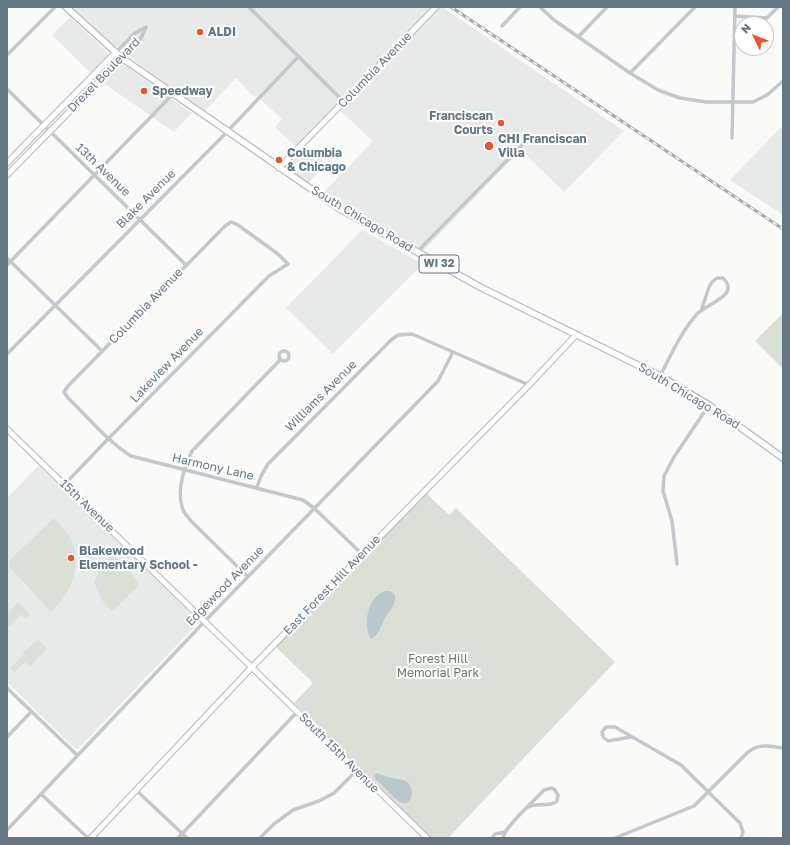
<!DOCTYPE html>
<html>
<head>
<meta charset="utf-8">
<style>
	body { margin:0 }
	#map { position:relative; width:790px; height:845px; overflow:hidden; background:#fafaf8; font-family:"Golos Text",sans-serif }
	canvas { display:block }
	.frame { position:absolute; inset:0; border:8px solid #657683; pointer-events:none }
	.north { position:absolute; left:734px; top:16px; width:40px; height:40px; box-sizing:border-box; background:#fff; border:1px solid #c1c8cd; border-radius:50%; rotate:313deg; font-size:11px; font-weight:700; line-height:16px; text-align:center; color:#657683 }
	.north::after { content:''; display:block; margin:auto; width:14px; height:18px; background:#e4572e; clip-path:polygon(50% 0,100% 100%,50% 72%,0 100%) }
</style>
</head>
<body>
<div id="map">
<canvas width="790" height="845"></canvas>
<div class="frame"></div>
<div class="north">N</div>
</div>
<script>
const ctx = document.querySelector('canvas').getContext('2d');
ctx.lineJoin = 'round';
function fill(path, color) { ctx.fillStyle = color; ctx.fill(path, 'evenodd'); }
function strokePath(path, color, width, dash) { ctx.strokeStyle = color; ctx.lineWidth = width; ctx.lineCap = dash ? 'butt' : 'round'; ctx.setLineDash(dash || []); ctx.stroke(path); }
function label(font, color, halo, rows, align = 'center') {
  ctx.font = font + ' "Golos Text",sans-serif'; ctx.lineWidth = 4; ctx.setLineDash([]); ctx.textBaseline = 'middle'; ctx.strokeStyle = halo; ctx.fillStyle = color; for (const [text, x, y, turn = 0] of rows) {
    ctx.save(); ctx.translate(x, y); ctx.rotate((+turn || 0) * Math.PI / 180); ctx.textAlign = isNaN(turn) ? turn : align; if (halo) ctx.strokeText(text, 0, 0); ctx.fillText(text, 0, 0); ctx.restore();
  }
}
fill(new Path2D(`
	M73 7H442L624 131 564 192 521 150 423 251 323 193 373 141 335 106 295 146 275 127 282 119 256 95 254 97 236 78 205 111 135 61 119 45 117 46 112 44Z
	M70 17 108 53V56L91 73 52 35Z
	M120 64 124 65 192 113 174 132 102 82Z
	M783 125V215L730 180Z
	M305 145 326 164 308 183 290 170 288 167V164L291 159Z
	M362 230 423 264 333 354 286 308Z
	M39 465 198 620V623L78 749H75L7 682V498Z`), '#e8e9e9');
fill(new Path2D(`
	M783 313V369L755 341Z
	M426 493 449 515 456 508 615 662 448 838H431L294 703 313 683 275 646Z
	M54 518C60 525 67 532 71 540 83 567 71 593 51 612L9 566V561Z
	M113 554 138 581V586L112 612 101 599 94 582 102 564Z
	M18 602 30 614 26 619 21 614 9 627 7 625V614Z
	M38 639 47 648 30 667 25 662 14 672 11 669V667L24 654 23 653Z`), '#dadfd7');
fill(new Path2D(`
	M385 591H390L395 595C396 605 390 610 385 618 381 626 379 635 371 639 362 625 368 596 385 591Z
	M377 773C382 775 387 777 392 778 398 780 401 778 407 782 415 789 413 805 403 803 396 802 389 792 384 787 380 783 375 781 374 775Z`), '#bbc7cb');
const secondary = new Path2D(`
	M7 163 115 53
	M279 168 436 7
	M7 175 122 58
	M7 429 427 838
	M91 838 252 667 529 385 576 335`);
const primary = new Path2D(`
	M66 7 122 58 340 209 480 287 660 376 709 405 783 458`);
strokePath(secondary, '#b3babf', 7);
strokePath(primary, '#b5babe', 8);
strokePath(new Path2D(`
	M249 7 344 102
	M540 7 554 20 630 73 658 90 680 98 706 102H753L767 95 783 81
	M735 16 767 18 778 7
	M502 26 520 7
	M578 37 607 7
	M115 53 135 33 146 27
	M7 55 55 7
	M122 58 141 38 146 27
	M630 73 695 7
	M7 89 186 265
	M732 138 735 7
	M417 252 522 145
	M7 258 102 351
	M7 265 173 94
	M279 356a5 5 0 1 1 10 0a5 5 0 1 1-10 0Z
	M7 354 223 136 298 57
	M660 376C671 355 681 332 697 314 704 307 724 299 727 292 730 287 727 282 723 278H717L712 282 709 287 701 311
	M65 484 105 442 113 434 269 276 288 264 278 254 238 225 231 222 225 226 68 386 64 392 68 398C88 417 107 441 131 456L303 500 314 508 362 554
	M257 487 261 476 268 464 391 340 398 335 412 334 529 385
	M677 564 672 521 663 491 664 476 674 457 709 405
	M248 577 192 522C189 518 186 515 184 512 175 493 184 468 192 451L281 359
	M7 688 77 755
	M7 737 31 712
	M631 737 608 741 603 737 602 732 606 727H615L681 765 740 823 743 832 741 838
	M136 790 187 838
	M41 794 88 838
	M7 830 205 621 438 381 453 352
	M178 838 298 711
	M260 838 274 824 293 810 319 801 334 793 357 770
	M492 838 495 834 505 832
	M503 838C504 827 535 800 544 790L552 788 555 790 558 795 557 801C549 808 537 802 528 807
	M615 838 694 806 747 753C758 743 769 746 783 748`), '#c3c8cc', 3.5);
strokePath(secondary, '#fff', 5);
strokePath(primary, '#fff', 5.5);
const rail = new Path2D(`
	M451 7 783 229`);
strokePath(rail, '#a2aab0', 3);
strokePath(rail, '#fff', 1.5, [4.5]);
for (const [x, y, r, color] of [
	[200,32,4,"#e4572e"],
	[144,91,4,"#e4572e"],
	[501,123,4,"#e4572e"],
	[489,146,5,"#e4572e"],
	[279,160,4,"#e4572e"],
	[71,558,4,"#e4572e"]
]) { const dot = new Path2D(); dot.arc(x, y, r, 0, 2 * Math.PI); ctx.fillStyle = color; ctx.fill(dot); strokePath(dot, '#fff', 1.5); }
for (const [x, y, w] of [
	[439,264,40]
]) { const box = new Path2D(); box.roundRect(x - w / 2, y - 9, w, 18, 3); ctx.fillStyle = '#fff'; ctx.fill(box); strokePath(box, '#657683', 1); }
label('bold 11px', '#657683', null, [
	["WI 32",439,264]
]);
label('bold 12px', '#657683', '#fff', [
	["ALDI",208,32],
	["Speedway",152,91],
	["Franciscan",493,116,"right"],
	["Courts",493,130,"right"],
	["CHI Franciscan",498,139],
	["Villa",498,153],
	["Columbia",287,153],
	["& Chicago",287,167],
	["Blakewood",79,551],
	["Elementary School -",79,565]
], 'left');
label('12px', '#657683', '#fff', [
	["Columbia Avenue",375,70,-46],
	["Drexel Boulevard",104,75,-46],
	["13th Avenue",103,170,44],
	["Blake Avenue",146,199,-45],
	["South Chicago Road",362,219,31],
	["Columbia Avenue",146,306,-46],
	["Lakeview Avenue",167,365,-46],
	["Williams Avenue",321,396,-45],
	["South Chicago Road",689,396,31],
	["Harmony Lane",213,467,13],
	["15th Avenue",87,506,44],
	["East Forest Hill Avenue",332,585,-46],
	["Edgewood Avenue",225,586,-46],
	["South 15th Avenue",339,753,45]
]);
label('12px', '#687a64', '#fff', [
	["Forest Hill",438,659],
	["Memorial Park",438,673]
]);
</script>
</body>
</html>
